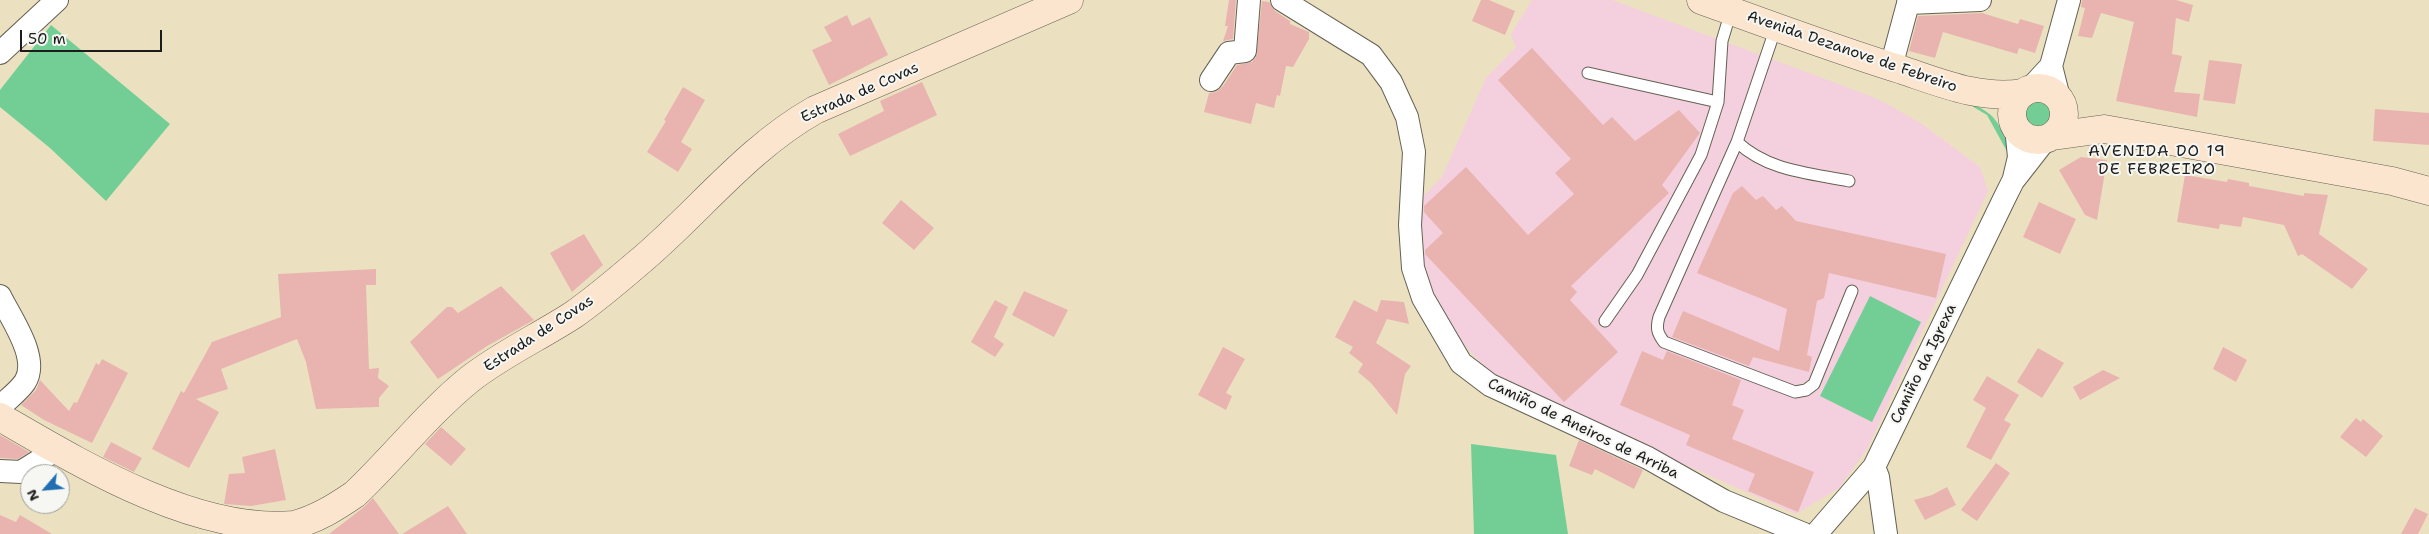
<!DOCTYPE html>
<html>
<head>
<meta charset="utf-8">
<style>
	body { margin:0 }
	#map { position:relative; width:2429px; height:534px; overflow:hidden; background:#ebe1c0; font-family:"Shantell Sans",sans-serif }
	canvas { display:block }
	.north { position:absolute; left:20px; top:464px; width:50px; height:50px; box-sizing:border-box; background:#f6f6f2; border:1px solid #9f9f9c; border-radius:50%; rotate:243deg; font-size:14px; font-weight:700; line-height:20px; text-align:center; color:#1c1c1c }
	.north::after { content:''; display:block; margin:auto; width:18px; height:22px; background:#1f6fb2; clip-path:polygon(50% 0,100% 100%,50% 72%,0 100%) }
	.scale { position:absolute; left:20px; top:30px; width:142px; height:22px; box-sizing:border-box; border:2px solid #1c1c1c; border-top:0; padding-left:6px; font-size:15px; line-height:18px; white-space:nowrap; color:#1c1c1c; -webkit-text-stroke:4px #f6f6f2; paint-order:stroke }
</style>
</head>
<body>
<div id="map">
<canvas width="2429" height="534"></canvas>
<div class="north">N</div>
<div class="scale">50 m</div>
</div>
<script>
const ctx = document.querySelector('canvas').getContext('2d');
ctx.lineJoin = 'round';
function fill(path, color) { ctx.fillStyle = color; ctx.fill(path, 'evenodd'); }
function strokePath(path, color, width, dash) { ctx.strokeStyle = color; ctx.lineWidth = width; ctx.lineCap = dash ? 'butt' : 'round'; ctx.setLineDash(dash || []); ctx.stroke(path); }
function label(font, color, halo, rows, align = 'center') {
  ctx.font = font + ' "Shantell Sans",sans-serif'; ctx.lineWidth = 4; ctx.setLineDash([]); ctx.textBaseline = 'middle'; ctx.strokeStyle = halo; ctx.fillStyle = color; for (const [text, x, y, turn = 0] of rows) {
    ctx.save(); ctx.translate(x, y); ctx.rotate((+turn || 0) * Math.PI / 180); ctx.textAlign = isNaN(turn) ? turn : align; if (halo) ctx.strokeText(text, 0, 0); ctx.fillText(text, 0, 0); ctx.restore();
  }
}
fill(new Path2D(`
	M1532 0H1612L1828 80 1880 100 1922 124 1980 167 1988 191 1867 449 1839 488 1796 514 1496 381 1441 318 1420 273V200L1442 177 1486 78 1516 47 1511 34Z`), '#f4cfde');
fill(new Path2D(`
	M51 25 170 124 106 201 50 148 0 107V90Z
	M2025 115a13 13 0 1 1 26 0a13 13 0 1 1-26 0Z
	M1965 102C1997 112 1998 123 2012 152L2009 155 1987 115Z
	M1870 296 1921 322 1872 422 1820 396Z
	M1471 444 1556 455 1568 534H1474Z`), '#73ce95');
fill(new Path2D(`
	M1229 0H1236L1233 39 1223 41 1228 26H1225Z
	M1481 0H1489L1515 11 1505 35 1472 21Z
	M2082 0H2176L2193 5 2189 22 2176 18 2172 54 2182 56 2174 92 2200 94 2197 117 2116 101 2134 22 2101 13 2092 38 2078 36 2085 8 2081 7Z
	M1262 1 1269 2 1275 11 1290 21V24L1309 32V39L1293 67 1286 66 1280 96 1277 95 1274 108 1256 103 1251 124 1204 112 1209 93 1216 92 1223 86 1237 65 1252 62 1256 57Z
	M1982 13 2018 24 2020 19 2044 26 2035 53 2019 48 2017 54 1943 32 1935 58 1909 51 1918 16Z
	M847 15 852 26 870 17 888 55 829 85 812 50 832 41 824 27Z
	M1532 48 1603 125 1612 117 1635 141 1679 110 1700 133 1662 185 1669 193 1571 286 1577 292 1570 300 1618 352 1564 402 1425 254V250L1443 233 1424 212V206L1466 167 1528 235 1574 194 1555 173 1571 159 1498 80Z
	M2209 60 2242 64 2235 104 2203 100Z
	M922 82 937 115 850 156 838 134 884 111 880 101Z
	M683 87 705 100 681 142 692 149 678 172 647 152 666 121 664 120Z
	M2375 109 2429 113V145L2373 141Z
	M2081 157 2107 160 2097 220 2085 215 2059 170Z
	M2185 175 2227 182 2228 179 2249 183V186L2304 196V193L2328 195 2319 234 2368 269 2352 289 2302 254 2298 256 2284 225 2243 217 2241 227 2220 224 2219 229 2177 222Z
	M1742 186 1756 200 1763 196 1776 210 1782 206 1796 221 1946 254 1936 298 1829 273 1824 298 1817 301 1807 355 1812 357 1809 372 1753 357 1749 366 1672 337 1683 311 1779 351 1787 309 1697 273 1733 193Z
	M901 200 934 228 914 250 882 223Z
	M2039 202 2076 219 2060 254 2023 237Z
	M584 234 603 265 572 292 550 253Z
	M376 269V285H366L369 369 379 368 378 378 389 386 379 398V407L316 409 306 362 297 339 221 369 228 389 196 399 219 412 189 468 152 449 181 391 184 393 212 342 281 317 278 274Z
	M501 286 534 320 487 346 438 379 410 342 447 307H452L458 313Z
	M1024 291 1068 310 1054 337 1012 315Z
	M995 300 1008 307 994 337 1004 344 995 357 971 342Z
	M1354 300 1377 312 1381 300 1404 302 1409 324 1387 319 1376 343 1411 366 1405 374 1397 415 1371 383 1358 372 1363 364 1349 353 1353 347 1335 337Z
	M1223 347 1245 359 1226 393 1232 396 1226 410 1198 395Z
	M2223 347 2247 360 2236 382 2213 369Z
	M2038 348 2064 363 2042 398 2017 382Z
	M1642 351 1663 360 1667 351 1741 380 1732 405 1744 410 1732 439 1814 472 1798 512 1748 491 1755 474 1686 445 1690 435 1620 405Z
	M102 359 128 373 92 443 44 420 21 405 36 390 40 380 69 411 74 402 77 403 96 363 99 365Z
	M2103 370 2120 378 2080 400 2073 387Z
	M1987 376 2019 395 2004 420 2011 424 1991 460 1966 447 1986 408 1973 400Z
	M2356 418 2361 422 2363 419 2383 436 2366 457 2340 437Z
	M441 427 466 449 451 466 425 444Z
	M0 435 24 449 29 452 18 459 0 458Z
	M1579 440 1643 470 1634 489 1595 469 1592 475 1569 466Z
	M111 442 142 458 134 472 103 457Z
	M275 449 286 500 251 506 224 504 229 474 245 473 242 457Z
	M1996 463 2010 473 1977 521 1961 510Z
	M1947 487 1956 505 1925 520 1914 500 1932 495Z
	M373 498 399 534H329L364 507Z
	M448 506 467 534H402Z
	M2415 508 2428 514 2418 534H2401Z
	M0 515 16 522 20 515 52 534H0Z`), '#e9b4b0');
const service = new Path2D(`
	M1776 27 1737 142C1768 171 1809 173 1849 181
	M1588 73 1718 102 1722 41 1731 11
	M1737 142 1659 317C1656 328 1657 333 1664 342L1795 392 1806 390 1814 384 1852 291
	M1605 321 1637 275 1701 155 1718 102`);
const minor = new Path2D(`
	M1282 0 1371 55 1391 82 1407 117 1414 152 1410 225 1413 268 1423 298 1461 363 1490 385 1648 458 1724 501 1804 534
	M1908 3 1980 0
	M0 53 57 0
	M2051 66 2059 98
	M1891 67 1909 0
	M1211 80 1229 53 1245 51 1249 0
	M2028 91 2051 66 2069 0
	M2014 178 2019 157 2016 127
	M0 296C11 319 40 358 25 382 19 391 8 399 0 407
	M1874 467 1878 477 1886 534
	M0 471 21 472 56 450
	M1816 534 1874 467 2005 197 2013 181 2045 140`);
const secondary = new Path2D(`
	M1701 0C1767 24 1834 49 1902 70 1941 83 1981 100 2023 93
	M2012 114a26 26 0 1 1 52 0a26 26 0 1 1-52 0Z
	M2053 136 2104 129 2392 181 2429 191
	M0 417C81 464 196 534 294 525 317 519 336 507 355 494 394 457 428 413 470 379 502 354 539 337 573 315 596 299 617 281 638 263 698 213 746 149 815 110L1069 0`);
strokePath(service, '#646155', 13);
strokePath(minor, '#646155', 24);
strokePath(secondary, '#646155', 29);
strokePath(service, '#fff', 11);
strokePath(minor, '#fff', 22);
strokePath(secondary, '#fbe5cf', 28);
label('15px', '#1c1c1c', '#f6f6f2', [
	["Avenida Dezanove de Febreiro",1852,52,19],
	["Estrada de Covas",860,93,-24],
	["Estrada de Covas",539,334,-33],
	["Camiño da Igrexa",1924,364,-64],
	["Camiño de Aneiros de Arriba",1583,429,26]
]);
ctx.letterSpacing = '1px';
label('16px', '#1c1c1c', '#f6f6f2', [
	["AVENIDA DO 19",2157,152],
	["DE FEBREIRO",2157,170]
]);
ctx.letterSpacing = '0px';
</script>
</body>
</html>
